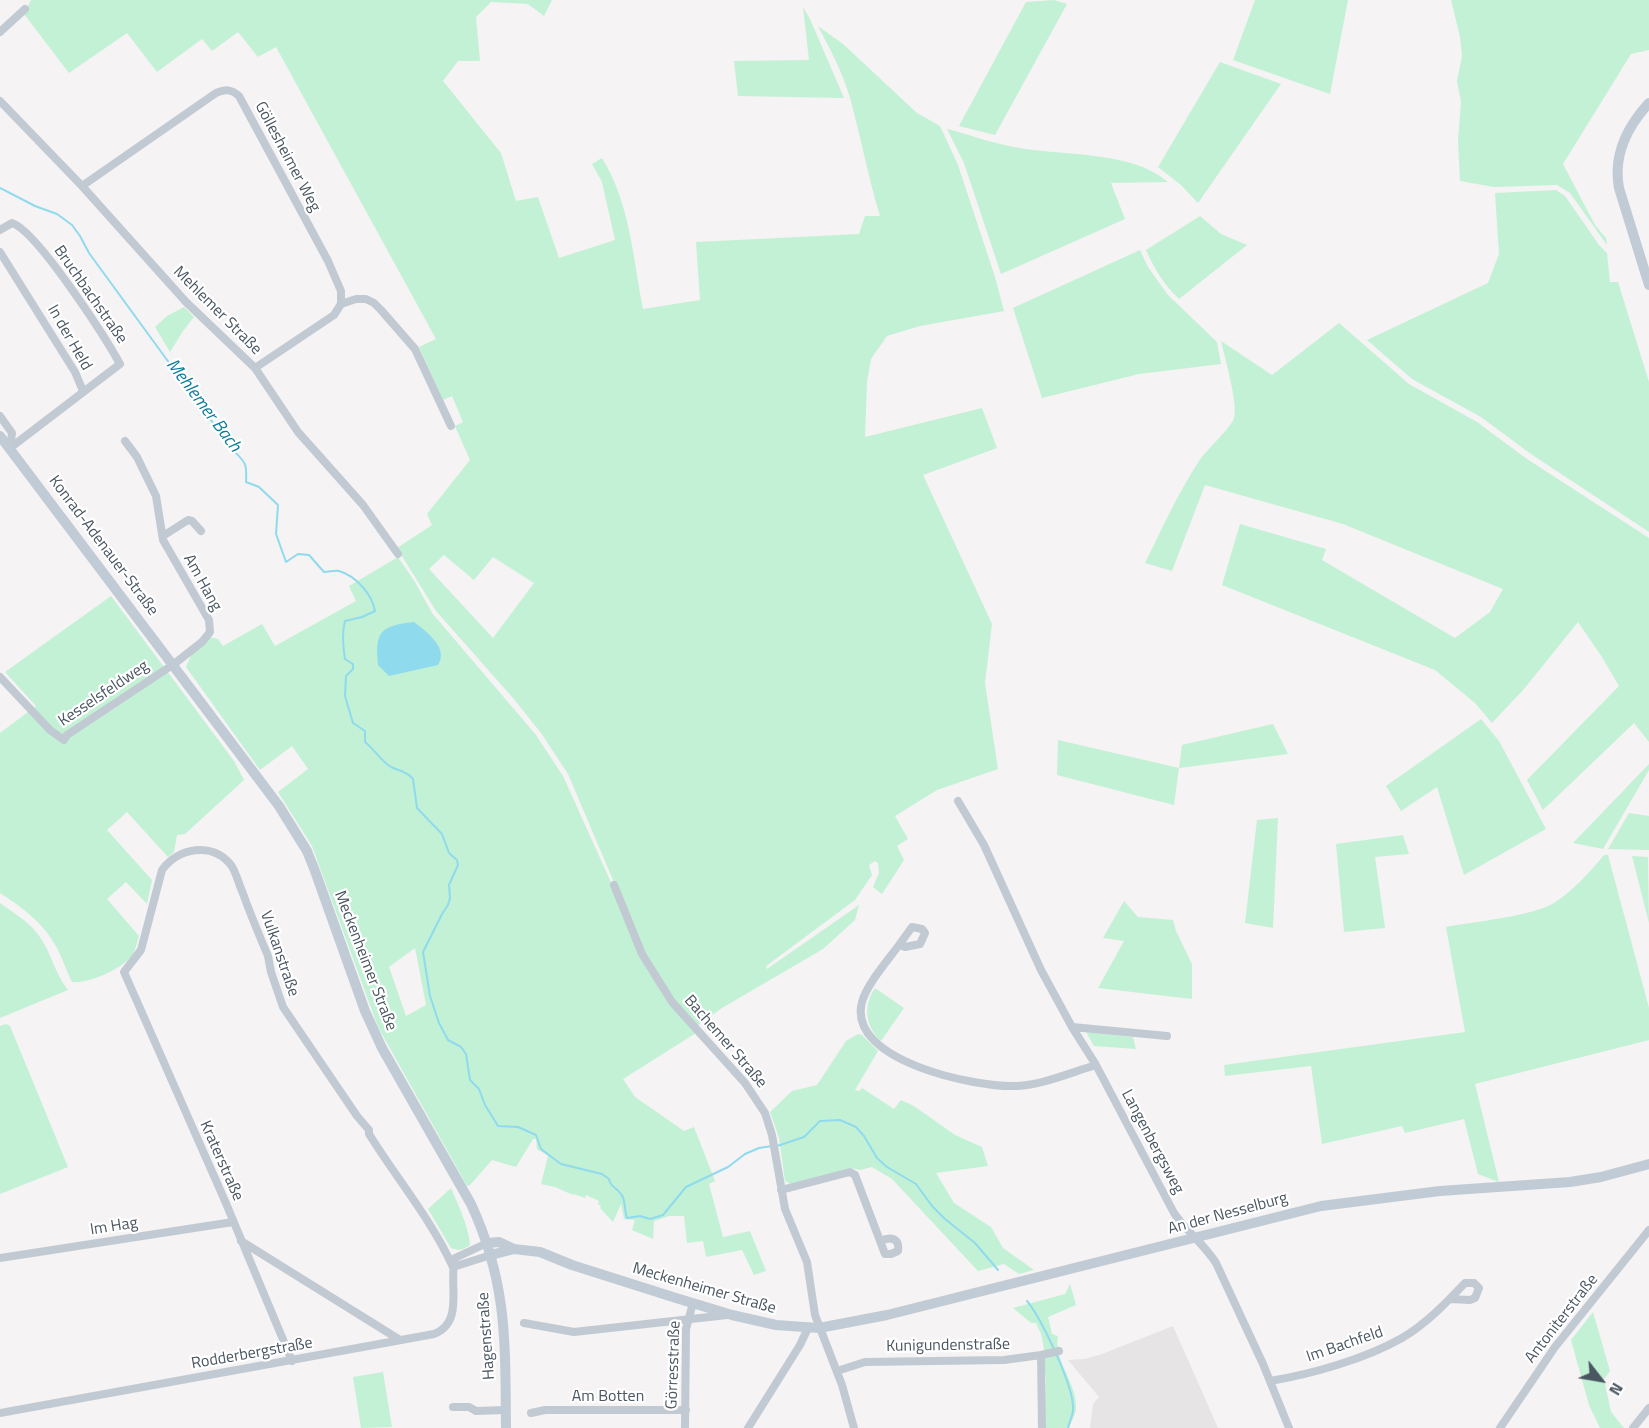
<!DOCTYPE html>
<html>
<head>
<meta charset="utf-8">
<style>
	body { margin:0 }
	#map { position:relative; width:1649px; height:1428px; overflow:hidden; background:#f5f3f3; font-family:"Titillium Web",sans-serif }
	canvas { display:block }
	.north { position:absolute; left:1571px; top:1350px; width:60px; height:60px; -webkit-text-stroke:4px #fff; paint-order:stroke; rotate:121deg; font-size:16px; font-weight:700; line-height:24px; text-align:center; color:#4a5661 }
	.north::after { content:''; display:block; margin:auto; width:21px; height:27px; background:#4a5661; clip-path:polygon(50% 0,100% 100%,50% 72%,0 100%) }
</style>
</head>
<body>
<div id="map">
<canvas width="1649" height="1428"></canvas>
<div class="north">N</div>
</div>
<script>
const ctx = document.querySelector('canvas').getContext('2d');
ctx.lineJoin = 'round';
function fill(path, color) { ctx.fillStyle = color; ctx.fill(path, 'evenodd'); }
function strokePath(path, color, width, dash) { ctx.strokeStyle = color; ctx.lineWidth = width; ctx.lineCap = dash ? 'butt' : 'round'; ctx.setLineDash(dash || []); ctx.stroke(path); }
function label(font, color, halo, rows, align = 'center') {
  ctx.font = font + ' "Titillium Web",sans-serif'; ctx.lineWidth = 4.5; ctx.setLineDash([]); ctx.textBaseline = 'middle'; ctx.strokeStyle = halo; ctx.fillStyle = color; for (const [text, x, y, turn = 0] of rows) {
    ctx.save(); ctx.translate(x, y); ctx.rotate((+turn || 0) * Math.PI / 180); ctx.textAlign = isNaN(turn) ? turn : align; if (halo) ctx.strokeText(text, 0, 0); ctx.fillText(text, 0, 0); ctx.restore();
  }
}
fill(new Path2D(`
	M1173 1326 1218 1428H1090L1093 1404 1099 1397 1068 1360 1084 1359 1102 1354Z`), '#e6e4e5');
fill(new Path2D(`
	M31 0H552L544 16 528 4 491 2 476 17 480 61H458L443 81 501 153 516 201 538 197 559 258 615 240 602 182 592 164 602 158C630 203 633 258 643 309L700 300 696 242 859 234 865 216H880C868 177 861 137 850 98 843 73 830 49 818 26L843 44 917 113 940 126 958 165 995 277 1004 311 920 326 887 336 871 359 867 382 865 437 982 408 997 448 923 475 992 624 985 683 998 769 937 790 895 816 908 839 897 846 904 860 882 894 873 887 879 873 878 863 875 861 869 865 872 875 855 900 766 966 767 969 859 905 855 920 823 949 722 1008 697 1026 674 1001 644 953 568 774 541 733 513 698 436 611 397 548 432 525 427 514 470 460 455 426 463 422 452 396 443 400 419 347 436 339 276 47 258 57 238 32 212 51 202 39 157 72 127 33 69 73 24 14ZM444 555 474 580 493 557 534 583 493 638 429 569Z
	M1054 0 1067 4 995 135 959 126 1026 2Z
	M1255 0H1348L1330 94 1233 60Z
	M1451 0H1649V50L1631 54 1563 164 1595 225 1606 238 1607 245 1570 193 1557 185 1494 187 1460 181 1458 141 1461 102 1457 81 1462 56 1460 37Z
	M803 7 810 19 844 98 738 96 734 61 809 60Z
	M1220 62 1281 84 1198 203 1181 185 1158 167Z
	M947 129C968 134 988 142 1009 146 1058 157 1130 149 1168 182L1111 183 1125 219 1001 274 964 163Z
	M1556 190 1565 196 1599 245 1607 253 1610 282H1618L1649 382V532L1531 454 1481 417 1412 379 1367 340 1488 283 1499 254 1495 193Z
	M1200 216 1221 234 1247 245 1179 299C1164 285 1154 268 1146 250Z
	M1140 250 1148 267 1167 294 1217 342 1221 364 1139 374 1042 398 1013 308Z
	M184 307 194 317 183 331 170 352 155 327 167 316Z
	M1339 323 1409 384 1477 422 1527 459 1649 538V742L1634 723 1543 810 1527 780 1619 686 1602 657 1578 622 1524 689 1492 723 1475 703 1435 670 1222 585 1240 524 1326 549 1322 560 1455 638 1490 612 1503 589 1343 524 1205 485 1172 571 1145 563C1162 529 1178 493 1199 461 1207 449 1231 428 1234 418 1238 403 1225 359 1221 341L1272 375Z
	M398 557 415 582 432 613 536 735 563 776 619 900 639 955 696 1033 623 1079 635 1097 684 1131 694 1127 715 1181 709 1184 723 1237 750 1231 766 1271 754 1275 742 1250 706 1257 703 1241 687 1243 684 1216H669L654 1221 653 1239 632 1230 635 1220 624 1219 621 1204 613 1222 600 1208 601 1206 598 1204 599 1201 586 1195 585 1198 574 1194 573 1195 555 1187 541 1184 548 1156 537 1149 536 1139H533L516 1167 492 1160 470 1185 467 1186 378 1027 312 846 278 792 308 769 292 746 260 770 186 667 191 655 210 637 218 639 223 646 262 624 275 646 356 601 349 586ZM415 948 426 1005 406 1016 389 967Z
	M111 596 234 761 244 780 185 834 177 835 174 852 168 857 127 812 107 830 152 880 147 904 126 882 107 899 139 936C137 941 136 949 133 954 124 968 89 984 72 982 66 971 63 959 57 948 43 922 23 908 0 893V733L36 706 5 672Z
	M1481 719 1499 741 1546 829 1464 875 1437 787 1401 811 1386 786Z
	M1273 724 1288 754 1179 768 1174 805 1057 775 1058 740 1179 768 1182 745Z
	M1649 764V770L1603 849 1573 843Z
	M1629 813 1649 816V850L1608 849Z
	M1278 818 1273 928 1245 923 1257 820Z
	M1403 835 1409 854 1375 857 1385 928 1344 932 1336 844Z
	M1604 855H1608L1649 1008V1040L1475 1084 1499 1182 1478 1174 1464 1119 1405 1133 1402 1126 1322 1144 1311 1066 1225 1076 1224 1065 1465 1032 1446 927C1472 922 1534 916 1554 903 1574 890 1589 873 1604 855Z
	M1632 856 1648 857 1649 923Z
	M1124 901 1138 917 1173 920 1176 931 1192 964V999L1098 988 1124 941 1103 938Z
	M0 903C12 912 28 921 37 933 51 950 54 973 68 990L0 1018Z
	M875 988 904 1008 881 1041C865 1026 863 1006 875 988Z
	M6 1024 10 1026 68 1167 0 1194V1026Z
	M1086 1032 1133 1037 1136 1049 1094 1046Z
	M858 1034 862 1035 878 1051 855 1090 859 1091 862 1088 894 1109 901 1100 914 1106 955 1135 982 1147 988 1166 936 1173 954 1203 991 1227 1003 1248 1034 1270 1019 1274 1004 1264 978 1271 892 1179 872 1167 860 1170 851 1168 791 1184 785 1181 779 1138 770 1112 792 1091 817 1085 846 1041Z
	M451 1188C459 1207 468 1225 470 1245 463 1250 458 1251 451 1248L428 1209Z
	M1070 1284 1076 1305 1048 1317 1052 1334 1058 1336C1053 1361 1078 1383 1076 1410 1075 1415 1071 1422 1069 1428H1045L1046 1377 1042 1359 1044 1349 1041 1334 1036 1323H1031L1013 1308 1065 1294Z
	M1593 1312 1610 1371 1604 1379 1611 1412 1624 1428H1600L1589 1405 1571 1340Z
	M383 1372 392 1427 361 1428 353 1377Z`), '#c3f1d5');
fill(new Path2D(`
	M414 622C427 632 449 648 438 665L389 676 378 665C375 631 380 626 414 622Z`), '#90daee');
strokePath(new Path2D(`
	M0 188 35 206 57 214 72 225 80 236 89 253 232 449C246 463 247 463 246 482L259 487 278 505 276 534 286 562 298 554 309 555 324 572C329 572 335 570 339 571 356 576 372 594 375 611L362 617 345 621C342 632 343 647 345 659L353 664V669L346 676 345 696 353 723 365 731V742C374 749 381 761 391 767 399 771 407 771 413 779L417 808 442 834 449 853 457 860 458 865 449 885 450 898 448 905 442 914 423 952 430 996 439 1023 448 1040 461 1047 466 1054 470 1080 479 1089 485 1105 498 1126 518 1127 536 1135 541 1149 561 1164 602 1174 609 1179C610 1187 616 1187 621 1194 626 1200 624 1210 627 1218L640 1216 650 1219 663 1215 686 1187 728 1167 745 1154 759 1148 772 1146
	M777 1146 804 1137 820 1121 840 1120 856 1127 864 1136 877 1158 887 1167 916 1184 932 1206 945 1219 975 1243 998 1270
	M1027 1301C1041 1318 1075 1388 1073 1410 1073 1416 1069 1422 1068 1428`), '#90daee', 2);
strokePath(new Path2D(`
	M0 32 25 9
	M0 101 82 186 186 302 255 368 298 432 363 505 398 554
	M82 186 216 93C226 89 231 89 239 96L328 261 341 291V304L334 315 255 368
	M0 230 12 223C37 231 105 337 120 364L10 448
	M0 252 75 372 83 391
	M341 304 356 299H366L374 303 381 310 415 349 451 426
	M0 416 12 433 10 448
	M163 536 188 520 192 521 201 531
	M0 677 50 730 64 740 67 735 174 664 202 642 210 632 209 620 163 540 156 496 137 457 125 441
	M958 801 984 845 1041 970 1072 1027 1096 1065 1174 1213C1186 1231 1204 1244 1216 1263L1263 1364 1289 1428
	M614 885 642 954 672 1002 745 1083 765 1113 772 1135 785 1209 807 1262 815 1315 842 1385 854 1428
	M899 945 912 927 922 929 925 933 920 944 905 947 899 945C888 960 867 984 862 1002 846 1061 977 1088 1017 1086 1042 1085 1072 1072 1096 1065
	M1072 1027 1167 1036
	M781 1190 850 1172 855 1175 885 1254H891L898 1251C900 1238 890 1236 881 1241
	M241 1241 400 1340
	M0 1258 233 1222
	M453 1267 491 1255
	M524 1323 574 1332 727 1315
	M1041 1355 1042 1428
	M292 1361 225 1201 124 972 141 950 162 870C178 848 212 841 231 865 236 872 238 882 242 891 250 913 259 935 268 956L271 972 283 1007 357 1116 369 1130V1134C397 1179 431 1219 453 1267
	M837 1371 865 1362 1004 1360 1041 1355 1059 1351
	M1270 1381C1312 1374 1365 1359 1402 1338 1426 1324 1446 1303 1465 1283H1474L1479 1288 1475 1298 1470 1300 1450 1299
	M453 1407H469L476 1411 505 1410
	M0 1413 434 1334C465 1322 448 1284 455 1258L487 1243
	M531 1413 545 1410H686
	M685 1428 686 1329 693 1303
	M748 1428 800 1345 808 1328
	M1500 1428 1555 1347 1649 1230
	M1633 1428 1649 1408`), '#c1cad2', 8);
strokePath(new Path2D(`
	M1649 103C1627 127 1613 156 1619 188L1649 285
	M0 436 279 806 307 851 315 871 365 1011 382 1048 471 1204C508 1284 505 1343 506 1428
	M487 1243 499 1242 514 1249
	M491 1255 514 1249 540 1252 572 1265 676 1298 732 1315 776 1325 819 1328 887 1315 1321 1206 1440 1191 1570 1182 1601 1177 1649 1164`), '#c1cbd6', 10);
label('16px', '#4a5661', '#fff', [
	["Göllesheimer Weg",287,157,62],
	["Bruchbachstraße",90,295,55],
	["Mehlemer Straße",217,311,45],
	["In der Held",69,338,60],
	["Konrad-Adenauer-Straße",103,546,53],
	["Am Hang",202,583,61],
	["Kesselsfeldweg",104,694,-34],
	["Vulkanstraße",279,954,71],
	["Meckenheimer Straße",365,961,69],
	["Bachemer Straße",725,1042,49],
	["Langenbergsweg",1152,1142,62],
	["Kraterstraße",221,1161,66],
	["An der Nesselburg",1228,1214,-15],
	["Im Hag",114,1227,-9],
	["Meckenheimer Straße",704,1289,16],
	["Antoniterstraße",1562,1319,-52],
	["Hagenstraße",487,1336,-94],
	["Im Bachfeld",1345,1345,-19],
	["Kunigundenstraße",948,1346,-1],
	["Rodderbergstraße",252,1354,-10],
	["Görresstraße",674,1365,-88],
	["Am Botten",608,1397]
]);
label('italic 18px', '#0c7c9b', '#fff', [
	["Mehlemer Bach",203,406,53]
]);
</script>
</body>
</html>
